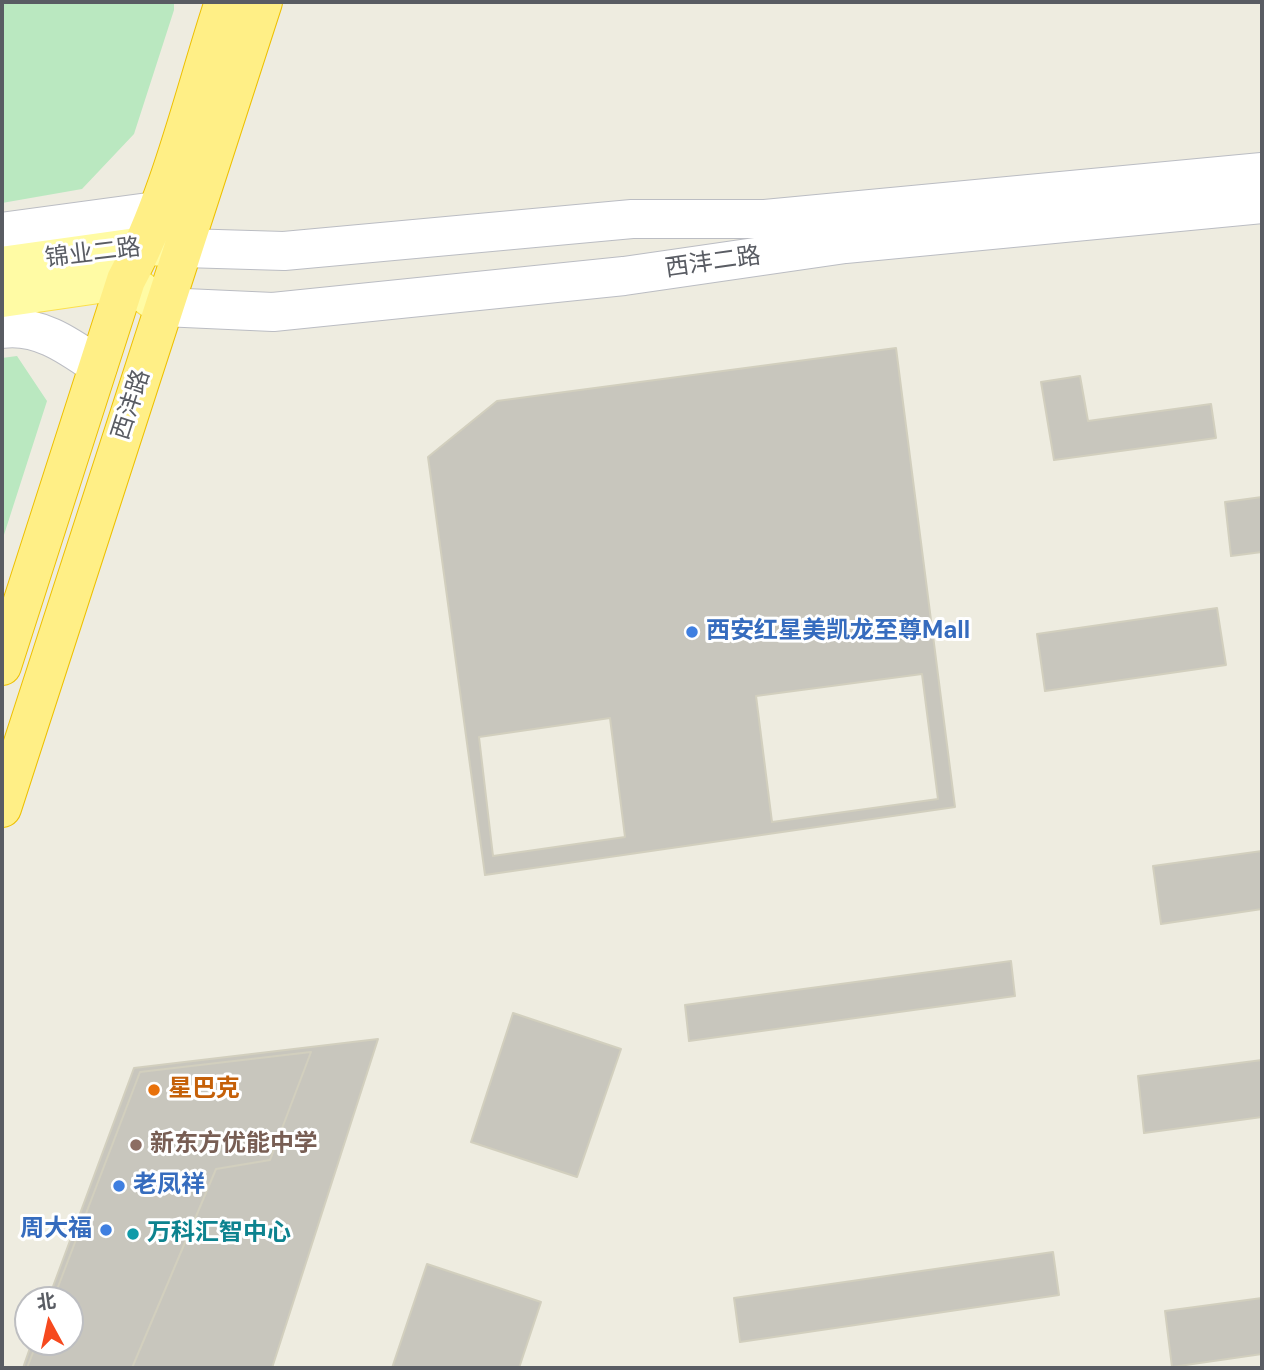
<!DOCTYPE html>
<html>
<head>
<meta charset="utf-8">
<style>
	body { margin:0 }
	#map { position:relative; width:1264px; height:1370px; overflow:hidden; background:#eeece0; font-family:"DM Sans","Noto Sans SC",sans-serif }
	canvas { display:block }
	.frame { position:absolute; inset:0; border:4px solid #595c63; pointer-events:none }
	.north { position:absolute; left:14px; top:1286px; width:70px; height:70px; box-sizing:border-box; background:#fff; border:2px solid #bdbec1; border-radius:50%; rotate:352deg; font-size:19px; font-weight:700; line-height:28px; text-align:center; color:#595c63 }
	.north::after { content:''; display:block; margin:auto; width:24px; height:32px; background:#f6491e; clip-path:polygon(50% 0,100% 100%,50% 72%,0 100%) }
</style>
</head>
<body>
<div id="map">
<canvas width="1264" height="1370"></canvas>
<div class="frame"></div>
<div class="north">北</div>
</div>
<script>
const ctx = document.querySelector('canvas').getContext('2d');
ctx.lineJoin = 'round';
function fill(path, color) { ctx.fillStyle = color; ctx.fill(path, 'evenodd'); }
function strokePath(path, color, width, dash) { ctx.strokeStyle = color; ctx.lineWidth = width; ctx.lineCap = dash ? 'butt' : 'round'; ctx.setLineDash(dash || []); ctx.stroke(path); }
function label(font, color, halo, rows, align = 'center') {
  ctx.font = font + ' "DM Sans","Noto Sans SC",sans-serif'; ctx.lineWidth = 6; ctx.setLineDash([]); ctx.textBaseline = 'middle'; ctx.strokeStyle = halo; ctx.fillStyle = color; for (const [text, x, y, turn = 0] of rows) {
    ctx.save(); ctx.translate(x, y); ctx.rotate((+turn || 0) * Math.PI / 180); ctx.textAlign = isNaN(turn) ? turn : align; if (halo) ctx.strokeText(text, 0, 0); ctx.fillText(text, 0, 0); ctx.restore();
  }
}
fill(new Path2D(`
	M2 2H174V10L134 134 82 189 2 203Z
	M17 356 47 401 2 541V358Z`), '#bae8c0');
const building = new Path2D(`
	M896 348 955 807 485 875 428 457 497 401Z
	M1080 376 1088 421 1211 404 1216 438 1054 460 1041 382Z
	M1262 497V552L1231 556 1225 502Z
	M1217 608 1226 665 1045 691 1037 634Z
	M922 674 938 799 772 822 756 696Z
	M610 718 625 837 493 856 479 737Z
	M1262 851V909L1161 924 1153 866Z
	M1011 961 1015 996 689 1041 685 1005Z
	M513 1013 621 1049 577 1177 471 1142Z
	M378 1039 272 1368H132L216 1169 270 1160 311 1052 140 1072 53 1300H48L134 1068Z
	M311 1052 270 1160 216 1169 132 1368H27L37 1342H70V1300H53L140 1072Z
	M1262 1060V1117L1144 1133 1138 1076Z
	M1053 1252 1059 1295 740 1342 734 1298Z
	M427 1264 541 1302 519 1368H392Z
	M1262 1298V1354L1172 1367 1165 1311Z
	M32 1342H37L27 1368H23Z`);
fill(building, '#c8c6bd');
strokePath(building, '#d2cfbe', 2);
const minor = new Path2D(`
	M2 232 156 211
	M184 248 284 251 632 219H765L1262 172
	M163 307 273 312 624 276 845 244 1262 204
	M2 329C39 324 69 346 98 366`);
const major = new Path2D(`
	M2 266 144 246 171 247
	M2 298 126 280 163 307`);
const highway = new Path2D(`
	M2 666 126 280C171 196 194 93 224 2
	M2 808 263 2`);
strokePath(minor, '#bbbdc3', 40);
strokePath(major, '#fce04b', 40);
strokePath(highway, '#eec000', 40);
strokePath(minor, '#fff', 38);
strokePath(major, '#fffba4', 38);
strokePath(highway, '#ffef86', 38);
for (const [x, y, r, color] of [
	[692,632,7,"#3f7fe0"],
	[154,1090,7,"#e8710a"],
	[136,1145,7,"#8d6e63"],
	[119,1186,7,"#3f7fe0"],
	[106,1230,7,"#3f7fe0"],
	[133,1234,7,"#0f9aa8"]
]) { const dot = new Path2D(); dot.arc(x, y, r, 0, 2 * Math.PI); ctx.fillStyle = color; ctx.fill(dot); strokePath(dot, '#fff', 2.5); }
label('24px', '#595c63', '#fff', [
	["锦业二路",93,254,-7],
	["西沣二路",713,263,-8],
	["西沣路",132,405,-72]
]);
label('bold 24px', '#366cbe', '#fff', [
	["西安红星美凯龙至尊Mall",706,632],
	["老凤祥",133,1186],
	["周大福",92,1230,"right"]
], 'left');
label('bold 24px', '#c56008', '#fff', [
	["星巴克",168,1090]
], 'left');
label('bold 24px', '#785e54', '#fff', [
	["新东方优能中学",150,1145]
], 'left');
label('bold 24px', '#0d838f', '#fff', [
	["万科汇智中心",147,1234]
], 'left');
</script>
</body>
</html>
